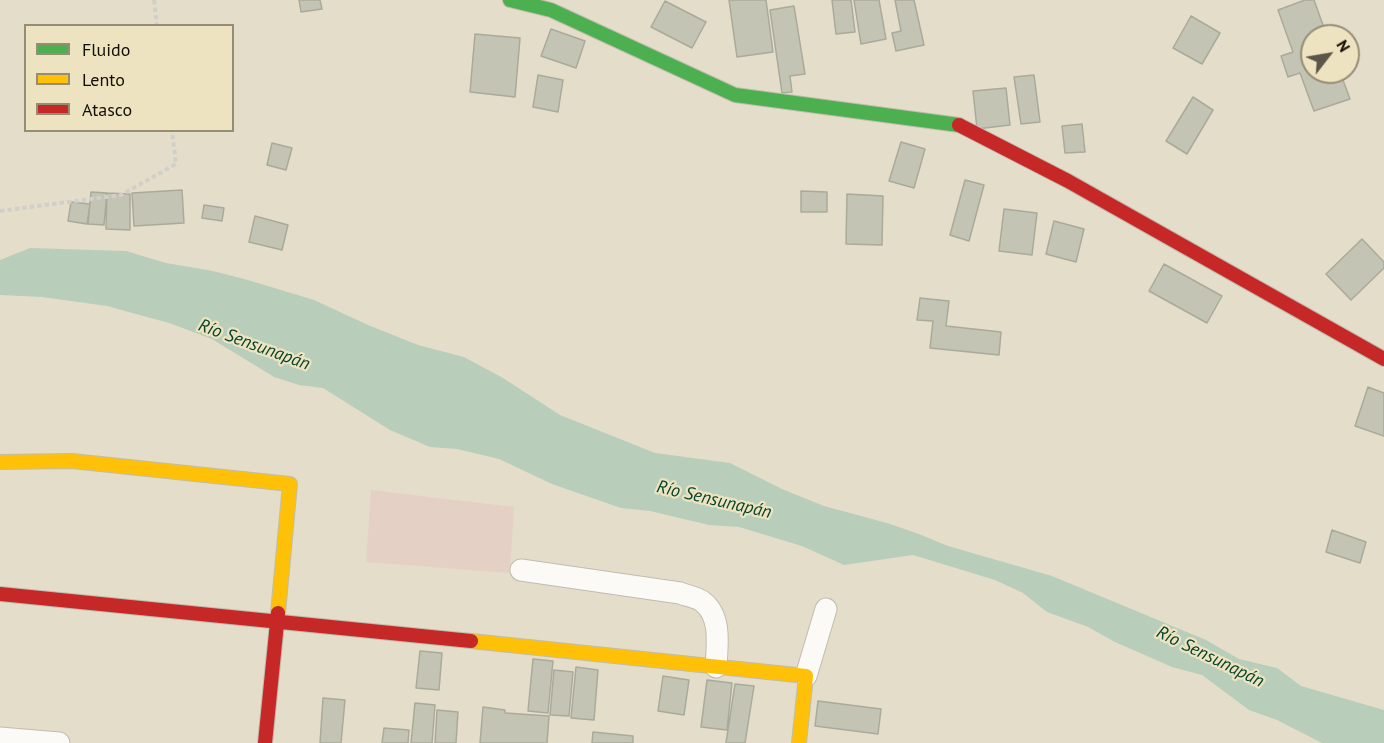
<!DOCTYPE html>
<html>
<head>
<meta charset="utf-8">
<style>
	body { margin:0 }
	#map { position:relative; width:1384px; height:743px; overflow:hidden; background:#e4ddca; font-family:"PT Sans",sans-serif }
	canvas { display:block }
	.legend { position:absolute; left:24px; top:24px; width:210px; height:108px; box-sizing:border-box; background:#eee3c0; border:2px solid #968e74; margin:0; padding:8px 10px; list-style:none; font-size:18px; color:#120e03 }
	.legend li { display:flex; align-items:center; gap:12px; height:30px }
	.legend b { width:30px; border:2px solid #968e74 }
	.north { position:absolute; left:1300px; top:24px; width:60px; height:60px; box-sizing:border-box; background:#eee3c0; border:2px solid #968e74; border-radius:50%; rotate:59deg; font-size:16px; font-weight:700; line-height:24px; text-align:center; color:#120e03 }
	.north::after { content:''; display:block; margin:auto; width:21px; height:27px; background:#5c5649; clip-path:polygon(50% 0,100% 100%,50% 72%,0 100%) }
</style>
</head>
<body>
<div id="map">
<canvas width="1384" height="743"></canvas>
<ul class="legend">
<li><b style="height:8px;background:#4caf50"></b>Fluido</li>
<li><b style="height:8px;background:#ffc107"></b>Lento</li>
<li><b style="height:8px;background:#c62828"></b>Atasco</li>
</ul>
<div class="north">N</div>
</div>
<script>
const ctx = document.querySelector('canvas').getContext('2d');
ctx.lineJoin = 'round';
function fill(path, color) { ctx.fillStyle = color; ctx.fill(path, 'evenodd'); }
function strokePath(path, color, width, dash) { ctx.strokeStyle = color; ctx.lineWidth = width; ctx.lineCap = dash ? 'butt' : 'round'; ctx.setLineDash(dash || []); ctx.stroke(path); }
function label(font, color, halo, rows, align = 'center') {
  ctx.font = font + ' "PT Sans",sans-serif'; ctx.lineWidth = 4.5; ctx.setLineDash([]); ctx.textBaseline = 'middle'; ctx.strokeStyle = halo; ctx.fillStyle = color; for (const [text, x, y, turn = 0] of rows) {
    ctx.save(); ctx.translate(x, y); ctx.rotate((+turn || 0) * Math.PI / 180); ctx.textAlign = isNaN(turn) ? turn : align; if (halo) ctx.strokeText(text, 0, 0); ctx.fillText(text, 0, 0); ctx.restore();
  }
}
fill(new Path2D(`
	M371 490 514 507 510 573 366 562Z`), '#e5d0c6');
fill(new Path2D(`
	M30 248 126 251 166 263 213 271 248 280 314 300 368 325 418 345 464 357 503 378 560 415 655 453 730 463 782 489 824 506 887 523 919 534 948 546 1052 576 1206 640 1239 659 1277 668 1301 686 1384 710V743H1322L1277 720 1249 710 1202 675 1172 667 1115 642 1088 627 1047 612 1023 593 995 580 913 555 844 565 802 546 739 527 709 525 650 511 621 508 552 484 499 459 457 449 430 447 390 430 323 388 299 385 274 377 212 339 169 323 107 306 42 297 0 295V260Z`), '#b8ceba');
const building = new Path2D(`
	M299 0H320L322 9 301 12Z
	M729 0H766L773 52 737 57Z
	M832 0H851L855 32 836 34Z
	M854 0H879L886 39 861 44Z
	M895 0H914L924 45 896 51 892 33 901 31Z
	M1305 0H1314L1327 36H1312V72H1340L1350 99 1314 111 1300 73 1288 77 1281 56 1293 52 1278 10Z
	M665 1 706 22 692 48 651 27Z
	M794 6 805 74 790 76 792 92 782 93 770 10Z
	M1191 16 1220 33 1202 64 1173 48Z
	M551 29 585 41 576 68 541 56Z
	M475 34 520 38 515 97 470 92Z
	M538 75 563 80 558 112 533 107Z
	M1034 75 1040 122 1021 124 1014 77Z
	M1006 88 1010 125 977 129 973 91Z
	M1193 97 1213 110 1187 154 1166 141Z
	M1082 124 1085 152 1065 153 1062 126Z
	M901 142 925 149 914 188 889 181Z
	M272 143 292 148 286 170 267 165Z
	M965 180 984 185 969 241 950 235Z
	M182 190 184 223 134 226 132 193Z
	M801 191 827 192V212H801Z
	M91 192 107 193 104 225 88 224Z
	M107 193 130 194V230L106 229Z
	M847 194 883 196 882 245 846 244Z
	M71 202 90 204 87 224 68 221Z
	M204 205 224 208 222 221 202 218Z
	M1004 209 1037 213 1032 255 999 251Z
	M255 216 288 225 282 250 249 242Z
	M1054 221 1084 229 1076 262 1046 254Z
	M1362 239 1384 262V268L1351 300 1326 274Z
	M1164 264 1222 296 1207 323 1149 291Z
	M920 298 949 301 946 326 1001 332 999 355 930 348 933 321 917 320Z
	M1368 387 1384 393V436L1355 426Z
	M1332 530 1366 542 1360 563 1326 552Z
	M420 651 442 653 439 690 416 688Z
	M533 659 553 661 548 713 528 711Z
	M576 667 598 670 594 720 571 718Z
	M554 670 573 672 569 716 550 715Z
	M663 676 689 680 684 715 658 711Z
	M707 680 732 683 727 730 701 727Z
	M735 684 754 686 745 743H726Z
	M323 698 345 700 341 743H320Z
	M818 701 881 709 878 734 815 726Z
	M415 703 435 705 432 743H411Z
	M483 707 505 710V713L549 716 547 743H480Z
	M437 710 458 712 456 743H435Z
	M384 728 409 730 408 743H382Z
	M593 732 633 736V743H592Z`);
fill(building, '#c4c4b5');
strokePath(building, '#aaaa9b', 1.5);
const street = new Path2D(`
	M521 570 680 593C687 596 697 597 703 602 722 617 717 646 716 667
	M806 676 826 609
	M0 738 59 743`);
const fast = new Path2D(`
	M510 0 551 10 735 95 959 125`);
const slow = new Path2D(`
	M0 462 72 461 290 484 278 613
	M471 641 806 676 799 743`);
const jam = new Path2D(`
	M959 125 1068 181 1384 359
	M0 594 471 641
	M265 743 278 613`);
strokePath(street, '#c1bcae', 23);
strokePath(fast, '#c1bcae', 16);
strokePath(slow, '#c1bcae', 16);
strokePath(jam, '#c1bcae', 16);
strokePath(new Path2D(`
	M154 0 157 26
	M0 211 121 195 176 164 172 130`), '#d1cfc9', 4, [4.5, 3]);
strokePath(street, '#fbfaf7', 21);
strokePath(fast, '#4caf50', 14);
strokePath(slow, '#ffc107', 14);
strokePath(jam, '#c62828', 14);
label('italic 18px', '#04452b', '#eee3c0', [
	["Río Sensunapán",254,345,20],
	["Río Sensunapán",714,500,13],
	["Río Sensunapán",1210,657,26]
]);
</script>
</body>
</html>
